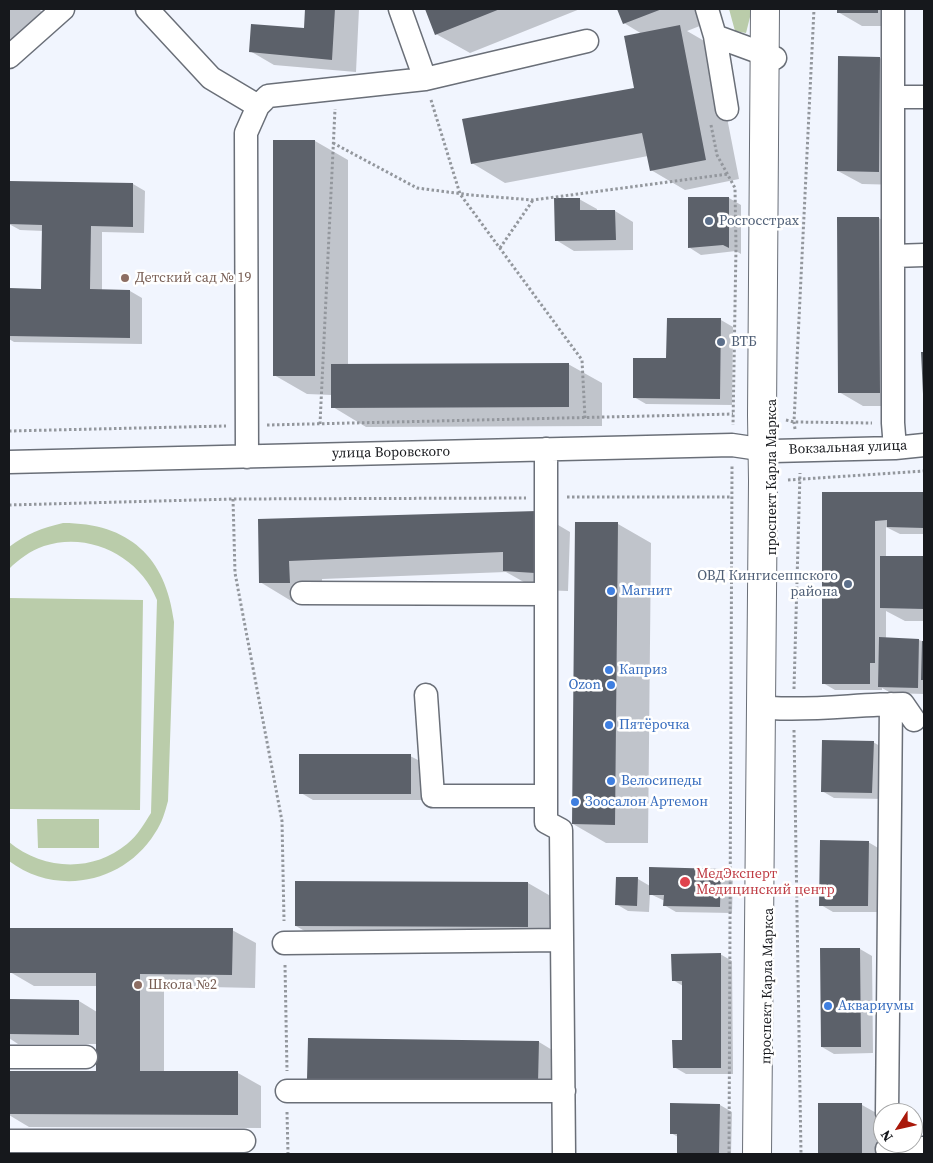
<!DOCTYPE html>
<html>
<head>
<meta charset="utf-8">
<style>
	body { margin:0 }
	#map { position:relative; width:933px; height:1163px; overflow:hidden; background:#f1f5fe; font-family:"Source Serif 4",serif }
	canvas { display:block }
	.frame { position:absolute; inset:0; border:10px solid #16181c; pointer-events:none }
	.north { position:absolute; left:873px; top:1103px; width:50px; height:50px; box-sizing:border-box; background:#fff; border:1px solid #a2a3a4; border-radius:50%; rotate:235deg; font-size:14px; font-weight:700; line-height:20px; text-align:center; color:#16181c }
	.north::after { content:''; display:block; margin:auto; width:18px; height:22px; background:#a9180a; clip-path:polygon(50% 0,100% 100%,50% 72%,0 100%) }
</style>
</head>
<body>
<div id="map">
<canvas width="933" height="1163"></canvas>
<div class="frame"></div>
<div class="north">N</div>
</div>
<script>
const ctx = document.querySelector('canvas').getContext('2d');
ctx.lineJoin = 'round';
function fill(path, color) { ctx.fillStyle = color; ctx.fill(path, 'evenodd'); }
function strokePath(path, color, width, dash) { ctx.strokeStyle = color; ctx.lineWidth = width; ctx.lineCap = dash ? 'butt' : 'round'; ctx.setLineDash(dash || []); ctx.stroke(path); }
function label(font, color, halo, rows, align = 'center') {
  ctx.font = font + ' "Source Serif 4",serif'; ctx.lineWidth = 5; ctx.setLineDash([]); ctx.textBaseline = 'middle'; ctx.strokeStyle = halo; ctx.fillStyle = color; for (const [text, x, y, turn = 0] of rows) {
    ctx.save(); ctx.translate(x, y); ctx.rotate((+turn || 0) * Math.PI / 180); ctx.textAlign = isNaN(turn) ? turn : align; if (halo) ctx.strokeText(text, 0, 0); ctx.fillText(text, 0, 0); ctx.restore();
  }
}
fill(new Path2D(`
	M729 9H752L746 33 735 31Z
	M63 523C129 523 166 557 174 622L168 801C165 812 162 823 155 833 124 883 57 897 9 861V842C43 870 92 873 127 844 138 835 144 824 151 813L157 600C140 557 90 531 44 546 30 551 19 559 9 569V547C26 534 42 528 63 523Z
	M9 598 143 600 140 810 9 809Z
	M37 819H99V848H38Z`), '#baccaa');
fill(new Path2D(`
	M9 9H39L47 17 9 53Z
	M306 9H359L356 72 274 65 250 51 305 29Z
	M426 9H580L470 53 436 34Z
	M619 9H705L710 22 687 31 713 46 739 179 685 190 651 170 648 156 505 183 472 163 635 89 642 34 624 23Z
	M838 9H902V26H862L838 12Z
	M880 58 903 72 902 185 862 184 838 171Z
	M274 141H315L348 160V365L568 364 602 383V426L366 427 333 407 332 395 307 394 274 375Z
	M9 182 133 184 145 191 144 233 102 232V290L130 291 142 298V344L14 342 9 339V289L43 290 44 231 20 230 9 224Z
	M729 198 741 205V254L736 251 701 255 690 248Z
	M579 199 597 209V211H615L633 222V250L574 251 556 240Z
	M879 218 902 232 903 406H863L839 392Z
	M721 320 733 327 732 405 646 404 634 397Z
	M823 494H924V534H900L886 527V557H924V621H905L886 611V639L919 640 924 642V694L891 693 882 688V690H835L823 683Z
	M536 512 570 532 568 591 538 590 506 572 322 579 323 602H293L260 582 259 520Z
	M618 524 651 543 648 843H606L573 824Z
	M873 742 885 749 884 799 834 798 822 791Z
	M410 756 422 762V800H313L301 793Z
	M868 842 880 849V912H833L821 905Z
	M721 870 733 877 732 913 676 912 664 905 665 901 650 894 649 912 628 911 616 904 617 878 638 879 650 886Z
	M528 883 561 902V946L329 945 296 926Z
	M232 930 256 943 255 988 164 986V1073H238L261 1086V1128L29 1127 9 1115V1072L97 1073V1044H18L9 1038V1000L79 1001 97 1012 98 986H34L10 972Z
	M860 949 872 956 873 1053 834 1054 822 1047Z
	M720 954 732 961 733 1074H686L674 1067 684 1041 683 986 673 980Z
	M539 1042 572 1062V1101L342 1098 309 1078Z
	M720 1105 732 1112 731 1154H678V1137L671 1133Z
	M820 1105H862L880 1115V1154H820Z`), '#0003');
fill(new Path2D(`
	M305 9H335L332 60 249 52 251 24 304 28Z
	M425 9H500L435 35Z
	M617 9H662L623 24Z
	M837 9H878V13H837Z
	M680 25 706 160 650 171 642 133 471 164 462 119 634 88 624 36Z
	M838 56 880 57 879 172 837 171Z
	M273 140H315V376H273Z
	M9 181 133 183V227L91 226 90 289 130 290V338L9 336V288L41 289 42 225 9 224Z
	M688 197H729V248L723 245 688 248Z
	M554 198H580V210H615L616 240 555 241Z
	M837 217H879L880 393H838Z
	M667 318H721L720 399 633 398V358H666Z
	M921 352H924V394H923Z
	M569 363V407L331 408V364Z
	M822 492H924V528L887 527V520L875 521V663H870V684H822Z
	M537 511 535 573 503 571V552L289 561 290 583H259L258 519Z
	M575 522H618L615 825 572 824Z
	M880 556H924V609L880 608Z
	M879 637 919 639 918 688 878 687Z
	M922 641H924V680H921Z
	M822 740 874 741 872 793 821 792Z
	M299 754H411V794H299Z
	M820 840 869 841 868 906H819Z
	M649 867 721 869 720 907 663 906 664 895H649Z
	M616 877H638L637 906 615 905Z
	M295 881 528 882V927L295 926Z
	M9 928H233L232 975 140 974V1071H238V1115L9 1114V1071H96V973H9Z
	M820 948H860L861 1047H821Z
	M721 953V1068H673L672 1040H682V981H672L671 954Z
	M9 999 79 1000V1035L9 1034Z
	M308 1038 539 1041 538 1083 307 1079Z
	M670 1103 720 1104 719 1154H677V1134H670Z
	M818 1103H862V1154H818Z`), '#5c616a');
const minor = new Path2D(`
	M147 9 211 78 258 106
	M400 9 425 79
	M707 9 715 36 775 58
	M893 9V423L895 448
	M715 36 727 109
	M9 57 63 9
	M893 97H924
	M893 256 924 255
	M546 449V822L561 830 564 1154
	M247 457 246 133 258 106 268 96 425 79 587 41
	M9 462 732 445 773 451 895 448 924 445
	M302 593 546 594
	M426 695 433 796H546
	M771 708C815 711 859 704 903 704L914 720
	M284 943 562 940
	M9 1057H86
	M287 1091H564
	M887 1113 891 704
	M9 1141H244
	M887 1149 924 1148`);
const major = new Path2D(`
	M757 1154 763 481 762 415 765 9`);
strokePath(minor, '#6a6f78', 25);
strokePath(major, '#6a6f78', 30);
strokePath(new Path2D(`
	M431 100 460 194 582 360 585 418
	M711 125 717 155 735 188 736 247 733 425
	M333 143 417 188 471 195 533 200 728 174
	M500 248 533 200
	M786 420 794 422 872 423
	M320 424 335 109
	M267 425 733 414
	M795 429 794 422 814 9
	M9 431 226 426
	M788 480 924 471
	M567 497H732
	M233 499 235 573 282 821 284 921
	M9 505 233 499 526 498
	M794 689 800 473
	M794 730 801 1154
	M285 965 287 1071
	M287 1112 288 1154
	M729 1154 732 466`), '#93979d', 3, [2.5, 2.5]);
strokePath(minor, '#fff', 22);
strokePath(major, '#fff', 28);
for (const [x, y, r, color] of [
	[709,221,5,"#5c6f8a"],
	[125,278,5,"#8d6e63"],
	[721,342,5,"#5c6f8a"],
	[848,584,5,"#5c6f8a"],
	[611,591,5,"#3f7fe0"],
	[609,670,5,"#3f7fe0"],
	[611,685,5,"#3f7fe0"],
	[609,725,5,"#3f7fe0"],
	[611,781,5,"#3f7fe0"],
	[575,802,5,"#3f7fe0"],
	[685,882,6,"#e0444e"],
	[138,985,5,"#8d6e63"],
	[828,1006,5,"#3f7fe0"]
]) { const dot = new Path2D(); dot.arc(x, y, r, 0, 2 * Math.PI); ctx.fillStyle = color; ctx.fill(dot); strokePath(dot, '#fff', 2); }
label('14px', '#4e5e75', '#fff', [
	["Росгосстрах",719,221],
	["ВТБ",731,342],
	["ОВД Кингисеппского",838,576,"right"],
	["района",838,592,"right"]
], 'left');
label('14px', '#785e54', '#fff', [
	["Детский сад № 19",135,278],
	["Школа №2",148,985]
], 'left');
label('14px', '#16181c', '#fff', [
	["Вокзальная улица",848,448,-2],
	["улица Воровского",391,453,-1],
	["проспект Карла Маркса",772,477,-90],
	["проспект Карла Маркса",768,986,-89]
]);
label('14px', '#366cbe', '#fff', [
	["Магнит",621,591],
	["Каприз",619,670],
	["Ozon",601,685,"right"],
	["Пятёрочка",619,725],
	["Велосипеды",621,781],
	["Зоосалон Артемон",585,802],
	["Аквариумы",838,1006]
], 'left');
label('14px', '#be3a42', '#fff', [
	["МедЭксперт",696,874],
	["Медицинский центр",696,890]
], 'left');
</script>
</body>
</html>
